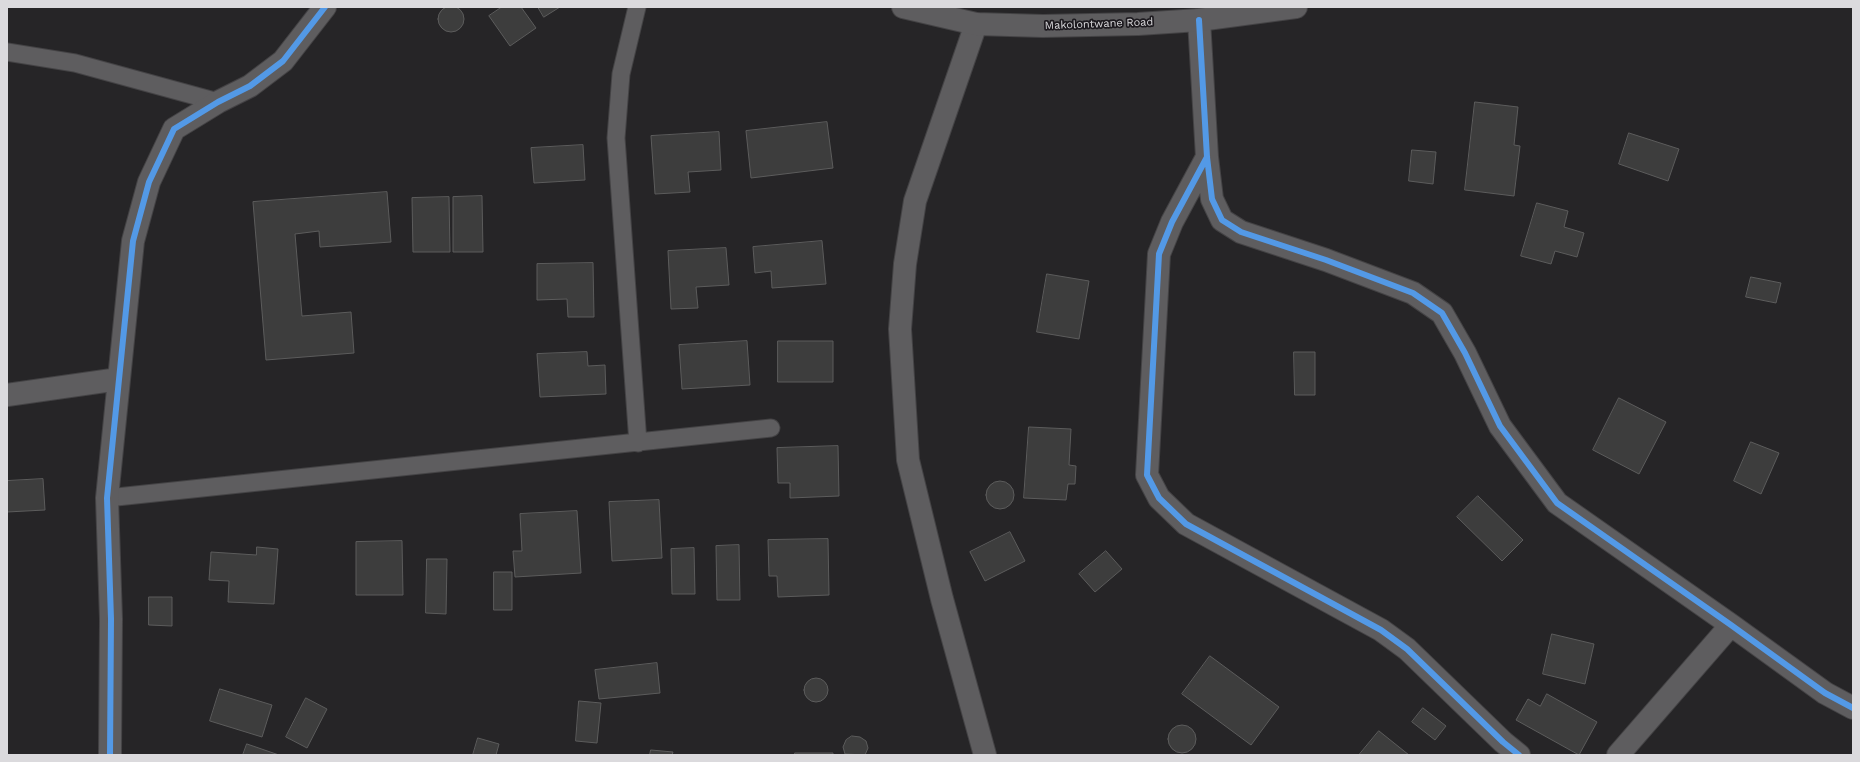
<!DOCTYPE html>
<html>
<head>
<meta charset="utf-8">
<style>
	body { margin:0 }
	#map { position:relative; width:1860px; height:762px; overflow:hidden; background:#262527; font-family:"Work Sans",sans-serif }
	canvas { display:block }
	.frame { position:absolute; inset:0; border:8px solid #dbdadd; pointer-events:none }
</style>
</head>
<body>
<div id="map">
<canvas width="1860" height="762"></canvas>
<div class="frame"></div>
</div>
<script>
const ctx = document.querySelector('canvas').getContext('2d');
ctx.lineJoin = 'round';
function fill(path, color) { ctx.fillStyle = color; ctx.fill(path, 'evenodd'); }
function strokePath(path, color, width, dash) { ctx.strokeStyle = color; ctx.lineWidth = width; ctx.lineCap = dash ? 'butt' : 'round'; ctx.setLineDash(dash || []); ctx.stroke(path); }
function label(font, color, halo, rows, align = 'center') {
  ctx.font = font + ' "Work Sans",sans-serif'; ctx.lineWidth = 3.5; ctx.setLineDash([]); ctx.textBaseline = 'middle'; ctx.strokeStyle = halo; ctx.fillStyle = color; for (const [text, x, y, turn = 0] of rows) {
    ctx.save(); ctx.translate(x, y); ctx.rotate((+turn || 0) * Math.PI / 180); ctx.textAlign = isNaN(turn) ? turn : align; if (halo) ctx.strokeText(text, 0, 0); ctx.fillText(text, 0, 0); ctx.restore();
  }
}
const building = new Path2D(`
	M438 19a13 13 0 1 1 26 0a13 13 0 1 1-26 0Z
	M502 7H521L536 28 510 46 489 16Z
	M538 7H560L544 17Z
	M1475 102 1518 107 1514 145 1520 146 1514 196 1465 190Z
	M827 122 833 168 751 178 746 131Z
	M719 132 721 170 688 172 690 192 655 194 651 136Z
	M1629 133 1679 149 1668 181 1619 164Z
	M583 145 585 180 534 183 531 148Z
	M1412 150 1436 152 1433 184 1409 181Z
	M387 192 391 242 320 247 319 231 295 234 302 316 351 312 354 353 266 360 253 202Z
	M482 196 483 252H453V197Z
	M449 197 450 252H413L412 198Z
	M1537 203 1568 211 1564 227 1584 233 1577 257 1555 251 1551 264 1521 256Z
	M822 241 826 284 772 288 771 271 755 273 753 247Z
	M726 248 729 285 696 287 698 308 671 309 668 251Z
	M593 263 594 317H568L567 299 537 300V264Z
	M1047 274 1089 281 1079 339 1037 332Z
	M1751 277 1781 283 1776 303 1746 297Z
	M747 341 750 385 682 389 679 345Z
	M778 341H833V382H778Z
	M587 352 588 366 605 365 606 394 540 397 537 354Z
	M1294 352H1315V395H1295Z
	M1619 398 1666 422 1639 474 1593 450Z
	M1029 427 1071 429 1069 465 1076 466 1075 484H1068L1066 500 1024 498Z
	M1751 442 1779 453 1761 494 1734 481Z
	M838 446 839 496 790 498V483H778L777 448Z
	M43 479 45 510 7 512V481Z
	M986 495a14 14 0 1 1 28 0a14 14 0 1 1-28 0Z
	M1478 496 1523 540 1502 561 1457 517Z
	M659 500 662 558 612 561 609 502Z
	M577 511 581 573 515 577 513 551H522L520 514Z
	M1010 532 1025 561 985 581 970 552Z
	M828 539 829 595 778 597 777 576H769L768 540Z
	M402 541 403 595H356V542Z
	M739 545 740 600H717L716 546Z
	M257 547 278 549 274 604 228 602 229 581 209 580 211 552 256 555Z
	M694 548 695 594H672L671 549Z
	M1106 551 1122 569 1095 592 1079 574Z
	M427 559H447L446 614 426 613Z
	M494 572H512V610H494Z
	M149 597H172V626L149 625Z
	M1552 634 1594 644 1585 684 1543 674Z
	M1210 656 1279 707 1251 745 1182 694Z
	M657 663 660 693 599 699 595 670Z
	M804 690a12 12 0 1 1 24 0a12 12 0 1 1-24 0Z
	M220 689 272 705 262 737 210 721Z
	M1547 694 1597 722 1579 755 1516 720 1528 699 1540 706Z
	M306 698 327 709 307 748 286 737Z
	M579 701 601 703 597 743 576 741Z
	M1423 708 1446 726 1435 740 1412 722Z
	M1168 739a14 14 0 1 1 28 0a14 14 0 1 1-28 0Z
	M1379 731 1409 755H1359Z
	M852 736 860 737 866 741 868 748 865 755 845 754 843 747 846 740Z
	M478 738 499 744 496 755H473Z
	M247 744 279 755H243Z
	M651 750 673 752 672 755H650Z
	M795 753H833V755H795Z`);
fill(building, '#3d3d3d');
strokePath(building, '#5c5c5c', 1);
const service = new Path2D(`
	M637 7 621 74 616 138 638 443
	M7 52 75 63 218 102
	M107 498 771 428`);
const minor = new Path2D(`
	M1199 20 1207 157 1212 199 1222 220 1241 232 1326 260 1413 293 1442 313 1465 353 1500 426 1557 503 1731 625 1825 693 1853 708
	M976 24 915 201 905 264 900 329 908 460 942 599 985 755
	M1207 157 1172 222 1159 254 1147 475 1159 498 1186 524 1381 630 1407 649 1503 742 1519 755
	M7 395 119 379
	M110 755 111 619 107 498 133 241 149 182 174 129 218 102 250 86 283 61 325 7
	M1618 755 1731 625`);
const secondary = new Path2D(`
	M903 7 976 24 1043 26 1138 24 1199 20 1296 7`);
strokePath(service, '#444345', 19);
strokePath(minor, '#444345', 24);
strokePath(secondary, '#444345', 24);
strokePath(service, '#5e5d5f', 17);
strokePath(minor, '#5e5d5f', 22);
strokePath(secondary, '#5e5d5f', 22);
strokePath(new Path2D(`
	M1199 20 1207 157 1212 199 1222 220 1241 232 1326 260 1413 293 1442 313 1465 353 1500 426 1557 503 1731 625 1825 693 1853 708
	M1207 157 1172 222 1159 254 1147 475 1159 498 1186 524 1381 630 1407 649 1503 742 1519 755
	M110 755 111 619 107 498 133 241 149 182 174 129 218 102 250 86 283 61 325 7`), '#5399e6', 6);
label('11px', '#dbdadd', '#1d1a1f', [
	["Makolontwane Road",1099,24,-2]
]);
</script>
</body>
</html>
